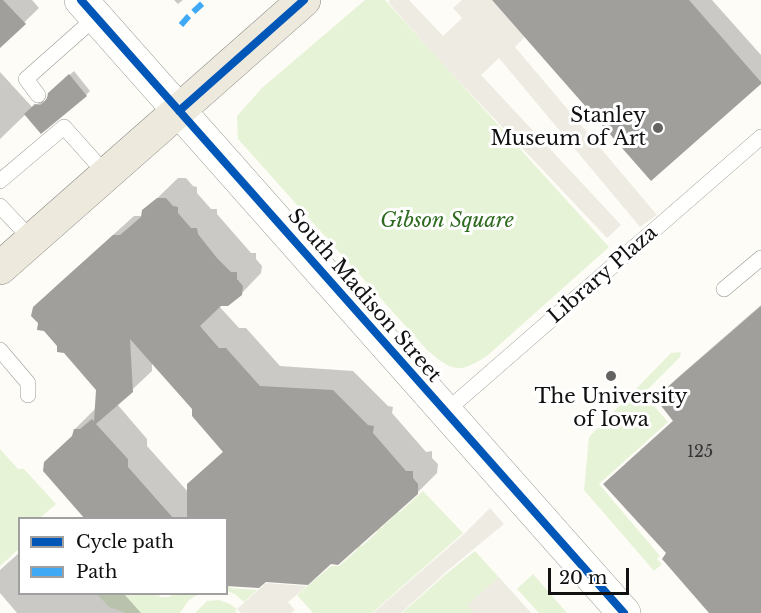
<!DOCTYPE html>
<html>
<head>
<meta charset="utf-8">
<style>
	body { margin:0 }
	#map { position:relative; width:761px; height:613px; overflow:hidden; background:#fdfcf7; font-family:"Libre Baskerville",serif }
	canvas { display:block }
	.legend { position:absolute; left:18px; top:517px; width:210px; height:78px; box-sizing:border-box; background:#fff; border:2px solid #a0a0a0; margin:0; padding:8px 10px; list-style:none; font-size:18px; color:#111 }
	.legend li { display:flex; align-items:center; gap:12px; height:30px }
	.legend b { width:30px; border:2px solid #a0a0a0 }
	.scale { position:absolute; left:548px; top:568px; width:81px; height:27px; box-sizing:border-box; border:3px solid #111; border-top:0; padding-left:8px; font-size:18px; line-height:21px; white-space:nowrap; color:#111; -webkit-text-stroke:4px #fff; paint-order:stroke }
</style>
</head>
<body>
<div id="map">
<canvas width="761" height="613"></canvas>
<ul class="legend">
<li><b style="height:8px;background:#0057b8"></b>Cycle path</li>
<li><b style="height:8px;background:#3fa9f5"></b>Path</li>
</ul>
<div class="scale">20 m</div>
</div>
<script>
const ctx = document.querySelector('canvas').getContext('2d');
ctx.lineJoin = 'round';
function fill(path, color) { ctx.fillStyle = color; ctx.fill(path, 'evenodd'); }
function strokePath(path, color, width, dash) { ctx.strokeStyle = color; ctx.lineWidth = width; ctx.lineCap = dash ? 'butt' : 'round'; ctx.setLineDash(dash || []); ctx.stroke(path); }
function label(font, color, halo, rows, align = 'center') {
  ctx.font = font + ' "Libre Baskerville",serif'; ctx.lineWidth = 6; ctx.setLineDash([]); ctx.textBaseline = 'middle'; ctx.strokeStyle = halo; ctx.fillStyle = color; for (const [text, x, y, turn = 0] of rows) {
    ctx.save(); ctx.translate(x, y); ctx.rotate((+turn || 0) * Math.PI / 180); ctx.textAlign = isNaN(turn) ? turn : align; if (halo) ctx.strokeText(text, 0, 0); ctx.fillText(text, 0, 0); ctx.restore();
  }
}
fill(new Path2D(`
	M365 0H385L609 247 487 356C458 374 453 372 427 350L238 139 237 116 262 88Z
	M681 352 680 357 647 390 651 396 648 399 668 422 599 484 660 556 657 559 662 564 654 571 584 490 589 437 671 353Z
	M0 449 18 469H24L56 504 40 518H20L19 549 0 566Z
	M423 491 463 533 372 613H313L297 595 331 566H339L357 550V545L362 546 377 532 376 527 381 528 394 516 395 511 400 512Z
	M475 551 531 613H402L446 574Z
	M533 574 567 613H539L517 589Z
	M226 584 231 588 257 590 244 602 235 594 227 591Z
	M97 594H157L161 597H169L173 594H199L189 600 180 613H126L109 607Z
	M219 600 230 604 237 609 235 611 237 613H195L207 601Z`), '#e7f3d7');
fill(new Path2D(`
	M390 0H409L443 36 462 18 453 8 462 0H492L525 37 515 47 657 215 640 227 499 58 481 75 621 225 607 238 438 59 388 2Z
	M490 508 504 524 446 572 401 613H373L464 534Z
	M499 577 504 583 531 613H474L467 605Z
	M266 583 307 586 288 602 295 610 291 613H241L237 609Z`), '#edebe2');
fill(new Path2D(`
	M0 0H32L39 8 0 46Z
	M174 0H183L178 4Z
	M494 0H712L761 55V82Z
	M74 71 90 91 86 95 26 114 0 139V72L33 108 41 101H45L54 89Z
	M178 178H186L193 186 197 187V193L211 209H217V214L251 253H256V259L262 266 261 273 241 294 218 305 239 328H246L280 366 353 371 388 406 393 407 392 413 426 452 432 451V458L438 464 437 473 417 493 226 518H87L74 435 75 429 95 409 98 390 40 323 34 308 54 288 134 216H142L144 211ZM152 361 194 409 224 451 189 484V493L147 446V439L117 404 152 371Z
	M761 305V613H711L668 553 625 464 674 420 657 398 676 379Z
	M20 552V594H124L141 613H17L0 593V570Z`), '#0003');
fill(new Path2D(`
	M0 0H3L26 24 0 48Z
	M492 0H689L761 82V84L651 181Z
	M69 74 87 96 41 134 24 114 35 104 40 105 44 102 47 98 48 93Z
	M157 198H166L173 206 178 207V213L191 228H197L198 234 217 258 231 272H237V279L243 286 242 295 228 306H221L200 326 219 348H226L260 386 333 390 368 425 374 426 373 433 406 471H413V478L418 484V494L338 565 331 564 308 585 266 582 259 588 226 586V519H187V484L223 452 192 416V409L130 339 133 392 96 424 128 459V467L174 519H85L43 471 44 462 72 436 74 429H80L92 419 94 421 96 390 64 353 57 352V346L44 331 37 330 38 323 31 316 33 307 113 235H120L141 217 142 210Z
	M761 306V613H709L662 559 666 553 603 484 673 421 655 398Z`), '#a19f9c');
const service = new Path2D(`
	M38 95 26 79 96 17
	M0 181 64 127 106 174
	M0 206 32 240
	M724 289 761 258
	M0 350 28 383V395
	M445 412 761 137`);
const tertiary = new Path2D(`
	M81 0 624 613`);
const primary = new Path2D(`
	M0 268 304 0`);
strokePath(service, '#979795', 16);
strokePath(tertiary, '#979795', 34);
strokePath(primary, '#858482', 34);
strokePath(service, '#fffffe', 15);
strokePath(tertiary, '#fffffe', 33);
strokePath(primary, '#ede9dc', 33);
strokePath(new Path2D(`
	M181 25 188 17 206 0`), '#3fa9f5', 6, [12, 6]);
strokePath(new Path2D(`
	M81 0 624 613
	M179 111 304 0`), '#0057b8', 8);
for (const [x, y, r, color] of [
	[658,128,6,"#646362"],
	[611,376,6,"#646362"]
]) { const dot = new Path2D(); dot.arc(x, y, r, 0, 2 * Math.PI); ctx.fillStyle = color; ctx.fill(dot); strokePath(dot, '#fff', 2); }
label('16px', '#353434', null, [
	["125",700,452]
]);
label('20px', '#111', '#fff', [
	["Stanley",646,116],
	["Museum of Art",646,139],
	["The University",611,397,"center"],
	["of Iowa",611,420,"center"]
], 'right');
label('italic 20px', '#2f6b1f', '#fff', [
	["Gibson Square",447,221]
]);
label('20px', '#111', '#fff', [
	["Library Plaza",603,275,-41],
	["South Madison Street",364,296,49]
]);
</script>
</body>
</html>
